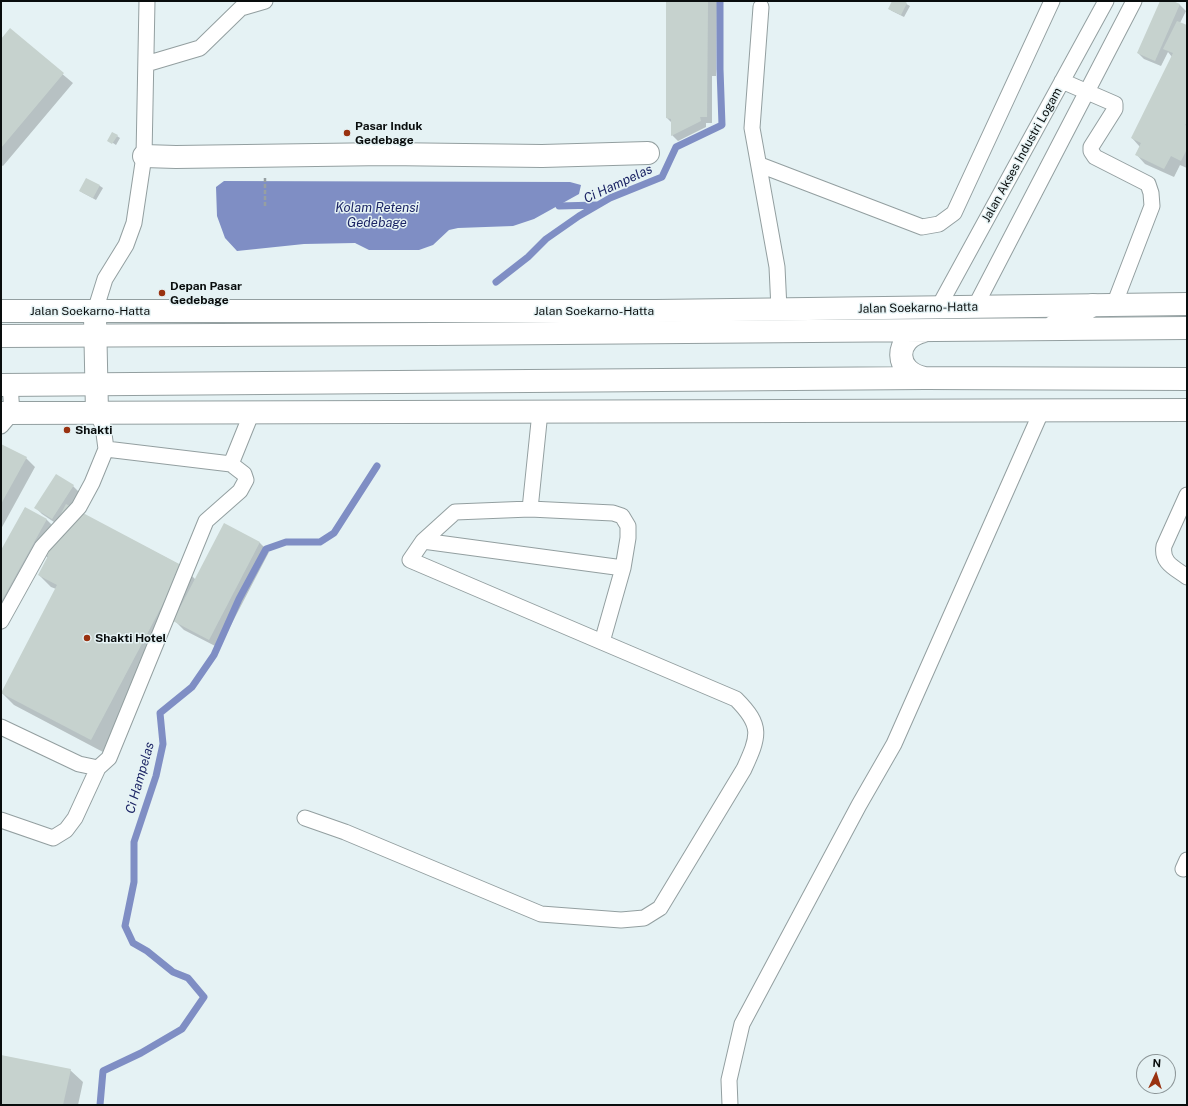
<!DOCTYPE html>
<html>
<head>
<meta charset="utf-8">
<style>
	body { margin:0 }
	#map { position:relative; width:1188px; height:1106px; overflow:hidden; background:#e5f2f4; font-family:"Public Sans",sans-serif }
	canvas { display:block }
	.frame { position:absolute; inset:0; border:2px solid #090d0d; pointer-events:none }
	.north { position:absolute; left:1136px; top:1054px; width:40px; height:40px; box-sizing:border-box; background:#e5f2f4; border:1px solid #8d9698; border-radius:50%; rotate:4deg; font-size:11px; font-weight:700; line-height:16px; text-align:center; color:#090d0d }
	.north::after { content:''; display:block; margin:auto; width:14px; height:18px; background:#993210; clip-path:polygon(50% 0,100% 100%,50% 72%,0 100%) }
</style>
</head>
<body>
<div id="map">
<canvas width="1188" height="1106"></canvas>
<div class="frame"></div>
<div class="north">N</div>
</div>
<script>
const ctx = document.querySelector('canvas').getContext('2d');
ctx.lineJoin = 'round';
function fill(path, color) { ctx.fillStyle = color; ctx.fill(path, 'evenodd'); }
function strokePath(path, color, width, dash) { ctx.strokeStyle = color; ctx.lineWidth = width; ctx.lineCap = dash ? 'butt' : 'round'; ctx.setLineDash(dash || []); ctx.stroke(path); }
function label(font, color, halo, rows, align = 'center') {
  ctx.font = font + ' "Public Sans",sans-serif'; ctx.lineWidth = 3; ctx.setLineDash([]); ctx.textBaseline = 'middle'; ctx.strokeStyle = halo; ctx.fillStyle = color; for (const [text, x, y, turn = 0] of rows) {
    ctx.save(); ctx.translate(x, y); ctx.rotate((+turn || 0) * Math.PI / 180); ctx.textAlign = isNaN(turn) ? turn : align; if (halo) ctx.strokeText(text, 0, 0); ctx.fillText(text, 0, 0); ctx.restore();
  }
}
fill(new Path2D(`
	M224 181 570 182 581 185 579 194 534 219 513 226 458 228 449 230 433 245 419 250H369L355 243 304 244 237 251 225 238 217 216 216 187Z`), '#7f8ec4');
fill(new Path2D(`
	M667 1H717L716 76H712V123H706V127L678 141 672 135V123L667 118Z
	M893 1H901L910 6 904 17 892 11 889 9Z
	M1161 1H1170L1180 5 1186 11 1180 23 1187 26V168L1180 165 1174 177 1145 164 1136 154 1140 147 1132 138 1172 57 1168 52 1161 66 1144 59 1138 53Z
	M10 30 73 83 3 166 1 165V41Z
	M117 136 120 138 116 145 110 141Z
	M87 180 100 186 103 188 96 200 83 193 80 191Z
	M1 445 26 458 35 467 1 529Z
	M73 486 79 492 70 507 182 566 196 580 224 525 260 543 269 552 219 648 184 630 173 619 103 752 14 705 2 693 56 589 51 587 39 575 48 558 43 553 1 613V552L25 508 47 520 55 528 57 524 42 514 36 508Z
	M1 1056 70 1070 83 1082 78 1105H1Z`), '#0003');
strokePath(new Path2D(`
	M559 206 597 205
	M496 282 528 257 546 239 579 216 610 198 662 177 676 147 722 125 720 69V1
	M100 1105 103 1071 141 1053 182 1029 204 997 188 978 173 972 147 951 133 943 125 926 134 882V842L156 776 163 744 160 713 192 687 214 655 239 599 266 549 286 542H320L334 533 377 466`), '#7f8ec4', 7);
fill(new Path2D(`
	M666 1H708L707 117H700L701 121 671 136V119L666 118Z
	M892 1H904L907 3 901 15 888 9Z
	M1160 1H1173L1180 4 1155 61 1137 53Z
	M1177 21 1187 25V122L1185 125 1187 126V149L1181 161 1171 156 1164 169 1135 155 1141 143 1131 138 1173 53 1163 49Z
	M10 28 64 73 1 148V39Z
	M112 132 118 135 112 144 107 141Z
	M86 178 100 185 93 198 79 191Z
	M1 444 27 457 1 504Z
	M56 474 74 485 52 519 34 508Z
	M66 504 183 566 91 740 1 693 57 585 38 575 48 556 41 552Z
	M25 507 47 519 1 602V550Z
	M224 523 260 542 209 640 173 621Z
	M1 1055 71 1069 63 1105H1Z`), '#c6d2ce');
const service = new Path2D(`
	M761 7 752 128 777 267 779 309
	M146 64 200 48 241 8 265 1
	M1062 81 1115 104V109L1091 147V151L1095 157 1148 184 1151 193 1152 206 1114 305
	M760 165 922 227 939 224 954 213 1052 1
	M975 307 1134 1
	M938 308 1106 1
	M95 311 105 279 126 245 134 223 144 156 147 1
	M1 426 12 413 10 385
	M231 464 252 412
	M1187 495 1164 546C1161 563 1175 568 1187 577
	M530 509 613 513 622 516 628 526V538L623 568 602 642 410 560 423 541 455 512Z
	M530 509 540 412
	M423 541 623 568
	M1 621 42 547 79 507 92 483 106 449 103 426 97 413
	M1 727 79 764 98 768 109 758 206 521 240 491 246 480 244 474 231 464 106 449
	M305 818 345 832 541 914 621 920 644 918 660 908 744 769C759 736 763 726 736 699L602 642
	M1 820 53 838 66 830 75 818 98 768
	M1183 869 1187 860
	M730 1105 729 1080 742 1024 859 805 894 744 1042 410`);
const pedestrian = new Path2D(`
	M144 156 176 157 386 154 542 156 648 153`);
const secondary = new Path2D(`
	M1 311H656L1187 304
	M95 316 97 413
	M1 413 1187 410`);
const trunk = new Path2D(`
	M1053 327 1093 305
	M924 331C893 338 894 373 925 378
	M1 336 435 334 1187 328
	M1 385 925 378 1187 379`);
strokePath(service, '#939fa0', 17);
strokePath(pedestrian, '#939fa0', 24);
strokePath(secondary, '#939fa0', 24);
strokePath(trunk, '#939fa0', 24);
strokePath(new Path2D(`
	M265 178V208`), '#969fa1', 2.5, [4, 2]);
strokePath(service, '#fff', 15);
strokePath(pedestrian, '#fff', 22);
strokePath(secondary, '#fff', 22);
strokePath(trunk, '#fff', 22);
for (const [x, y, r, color] of [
	[347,133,4,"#993210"],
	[162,293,4,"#993210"],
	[67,430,4,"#993210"],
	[87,638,4,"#993210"]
]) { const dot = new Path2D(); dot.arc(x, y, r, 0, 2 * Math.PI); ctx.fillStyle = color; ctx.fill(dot); strokePath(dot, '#e5f2f4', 1.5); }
label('bold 12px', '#090d0d', '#e5f2f4', [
	["Pasar Induk",355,126],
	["Gedebage",355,140],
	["Depan Pasar",170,286],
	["Gedebage",170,300],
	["Shakti",75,430],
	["Shakti Hotel",95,638]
], 'left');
label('12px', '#090d0d', '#e5f2f4', [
	["Jalan Akses Industri Logam",1022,155,-61],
	["Jalan Soekarno-Hatta",918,308,-1],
	["Jalan Soekarno-Hatta",90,311],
	["Jalan Soekarno-Hatta",594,311]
]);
label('italic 13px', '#1c2565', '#e5f2f4', [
	["Ci Hampelas",618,184,-25],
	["Kolam Retensi",377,208],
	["Gedebage",377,223],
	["Ci Hampelas",140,778,-74]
]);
</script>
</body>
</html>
